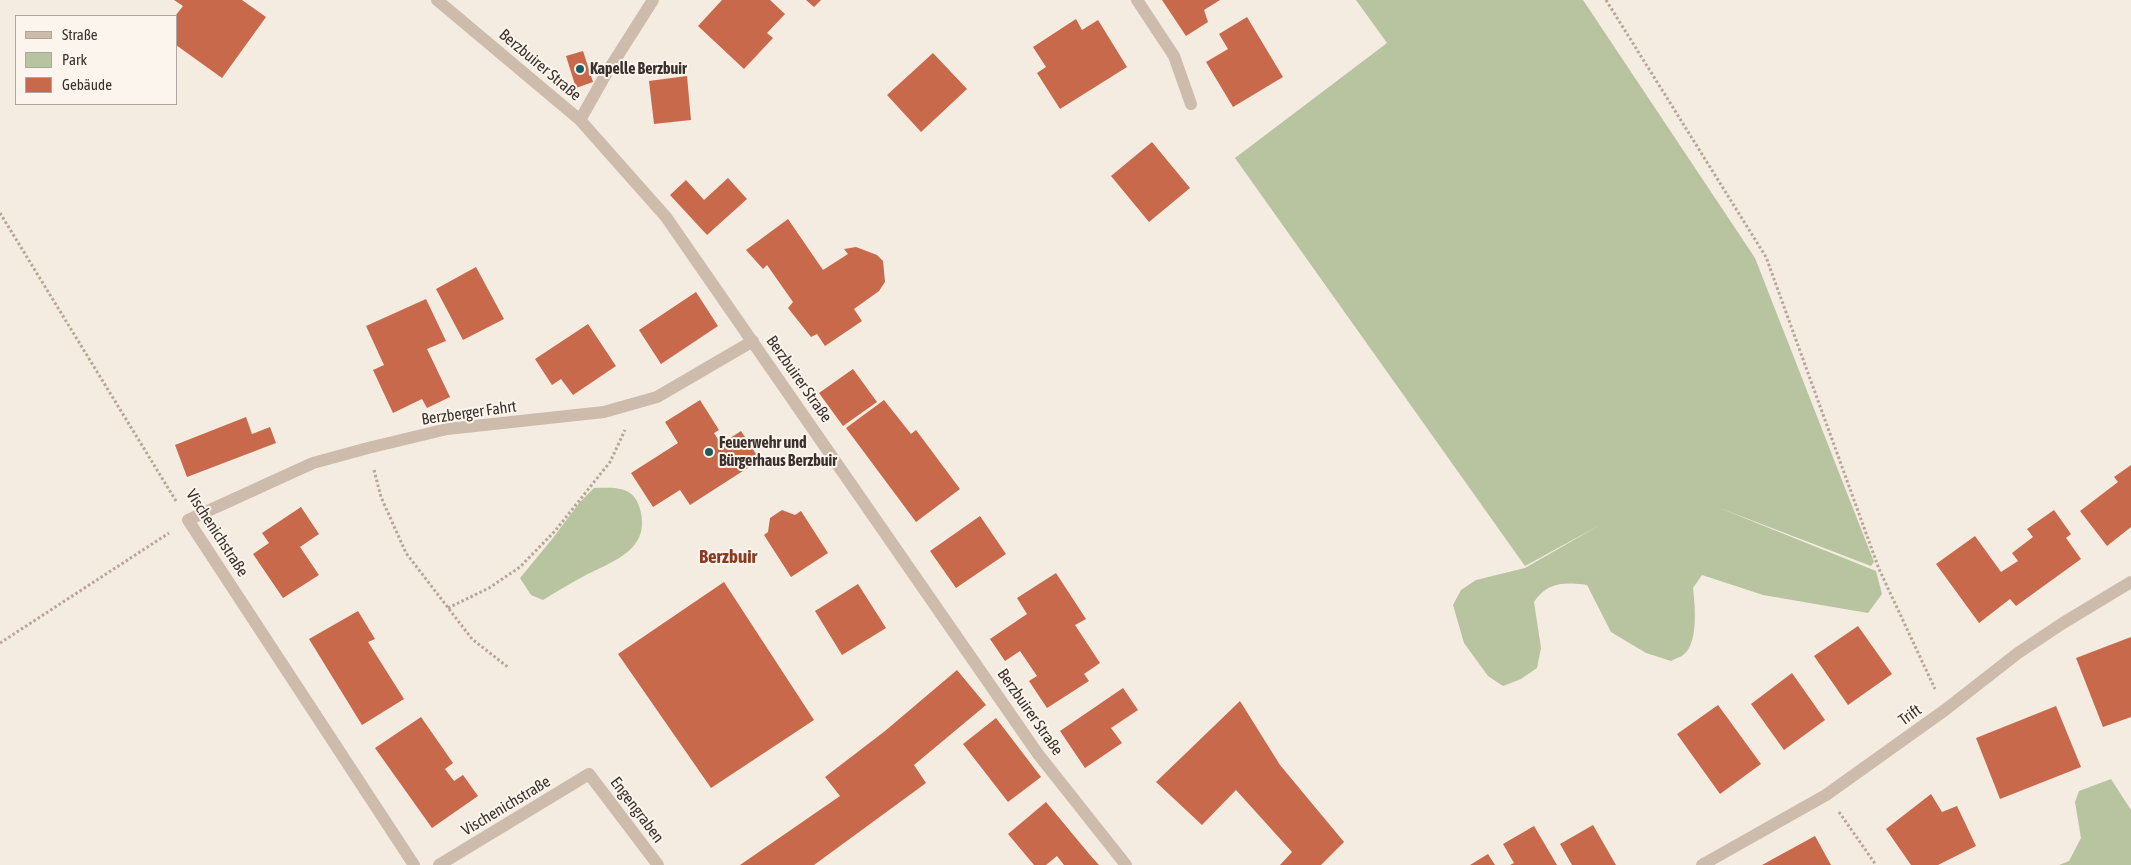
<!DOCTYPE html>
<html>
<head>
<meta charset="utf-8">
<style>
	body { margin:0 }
	#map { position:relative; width:2131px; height:865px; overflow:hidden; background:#f4ebe1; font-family:"Asap Condensed",sans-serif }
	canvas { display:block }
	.legend { position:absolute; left:15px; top:15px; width:162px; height:90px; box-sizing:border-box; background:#fbf5ee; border:1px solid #aea6a0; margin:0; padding:6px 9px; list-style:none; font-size:15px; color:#3b302b }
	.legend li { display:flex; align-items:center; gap:10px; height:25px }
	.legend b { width:25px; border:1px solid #aea6a0 }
</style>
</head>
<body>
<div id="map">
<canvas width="2131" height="865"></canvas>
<ul class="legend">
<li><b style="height:6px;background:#cdbbac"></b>Straße</li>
<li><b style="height:14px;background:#b8c4a0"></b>Park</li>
<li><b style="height:14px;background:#c8694b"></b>Gebäude</li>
</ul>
</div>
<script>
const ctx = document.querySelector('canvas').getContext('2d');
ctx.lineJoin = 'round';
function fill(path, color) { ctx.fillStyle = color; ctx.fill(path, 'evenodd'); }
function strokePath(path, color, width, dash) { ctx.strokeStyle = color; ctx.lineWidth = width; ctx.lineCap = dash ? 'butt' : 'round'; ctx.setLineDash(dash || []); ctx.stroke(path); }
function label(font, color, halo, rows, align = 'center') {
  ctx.font = font + ' "Asap Condensed",sans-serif'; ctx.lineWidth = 4; ctx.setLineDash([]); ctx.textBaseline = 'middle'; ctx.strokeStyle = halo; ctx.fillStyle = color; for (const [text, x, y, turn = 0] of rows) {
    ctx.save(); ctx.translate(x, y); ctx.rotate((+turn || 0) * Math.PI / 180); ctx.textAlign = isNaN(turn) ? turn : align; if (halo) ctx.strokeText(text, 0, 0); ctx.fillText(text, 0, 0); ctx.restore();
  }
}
fill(new Path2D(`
	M1356 0H1583L1755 258 1874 562 1871 566 1717 507 1876 571 1882 594 1868 613 1763 595 1702 575 1693 588C1695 606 1699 645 1682 656 1678 658 1674 659 1671 661L1646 653 1611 632 1587 585C1565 582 1547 582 1534 602L1541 648 1537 668 1521 679 1503 686 1488 676 1464 643 1453 605 1461 590 1476 580 1525 568 1600 525 1525 566 1235 158 1387 43Z
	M594 488C612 488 632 485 639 506 653 548 616 560 586 575 571 583 557 591 543 600L531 595 520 578 553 538 579 503Z
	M2111 779 2131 810V865H2059L2069 861 2081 838 2075 802 2079 791Z`), '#b8c4a0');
fill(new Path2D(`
	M174 0H242L266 17 222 78 176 45V15L183 6Z
	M722 0H770L785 14 767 33 773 38 744 69 698 26Z
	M806 0H821L814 7Z
	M1162 0H1220L1204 10 1208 22 1186 36Z
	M1247 17 1283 77 1233 107 1206 62 1228 49 1219 34Z
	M1076 19 1082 30 1098 20 1127 67 1060 109 1037 73 1046 67 1033 47Z
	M583 51 593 82 576 88 566 56Z
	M933 53 967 89 921 132 887 95Z
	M687 76 691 120 654 124 649 81Z
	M1152 142 1190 188 1149 222 1111 176Z
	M728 178 747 199 707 235 670 195 686 180 704 200Z
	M788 219 823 270 848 254 844 249 856 247 877 255 883 261 885 282 879 291 854 309 862 321 825 346 817 334 811 337 788 308 793 302 767 265 763 269 746 250Z
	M476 267 504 319 463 340 436 289Z
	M696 292 718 326 661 364 639 330Z
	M426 299 446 341 427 349 450 397 427 408 422 399 393 413 373 370 384 365 366 326Z
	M588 324 616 366 573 395 561 379 552 385 535 359Z
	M853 369 877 402 843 426 819 393Z
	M700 400 719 430 714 433 721 444 741 431 760 460 690 505 680 490 653 507 631 473 678 443 665 422Z
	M884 400 911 434 916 430 960 489 916 522 846 428Z
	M246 417 252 434 270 427 276 443 187 477 175 445Z
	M2131 465V527L2107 546 2080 511 2118 482 2114 477Z
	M301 507 319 534 300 547 319 575 283 598 253 554 269 543 262 533Z
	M782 510 795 515 801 511 828 553 791 577 764 535 768 532 770 518Z
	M2054 510 2071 534 2066 538 2081 559 2016 606 2010 599 1979 623 1936 564 1975 536 2001 572 2018 561 2012 553 2033 537 2027 529Z
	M980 516 1006 554 956 588 930 551Z
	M1056 573 1086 619 1075 625 1100 663 1084 674 1089 681 1047 708 1029 681 1037 676 1020 651 1005 661 990 639 1027 614 1017 598Z
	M724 582 814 720 711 788 618 654Z
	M858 584 886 628 842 655 815 611Z
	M358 611 375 639 368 642 404 699 362 725 309 639Z
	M1858 626 1892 674 1848 705 1814 656Z
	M2131 637V717L2103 727 2076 658Z
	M957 670 986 705 914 765 926 783 814 865H740L840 796 825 777 885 731Z
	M1792 673 1825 720 1784 750 1751 704Z
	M1123 688 1138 710 1111 728 1122 743 1085 768 1060 731Z
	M1240 701 1280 765 1344 842 1321 865H1280L1292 852 1236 790 1202 825 1156 782Z
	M1718 705 1761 764 1720 794 1677 734Z
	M2056 706 2081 767 2000 799 1976 738Z
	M421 717 453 763 445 769 454 781 463 775 478 796 432 828 375 748Z
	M996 718 1041 777 1008 802 963 744Z
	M1931 794 1942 812 1957 806 1976 846 1938 865H1911L1886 829Z
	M1046 802 1090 855 1099 865H1064L1057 856 1046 865H1034L1008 834Z
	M1593 825 1616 865H1572L1560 844Z
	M1534 826 1557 865H1510L1514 863 1503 844Z
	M1815 836 1831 865H1762L1782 854Z
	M1488 854 1495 865H1470Z`), '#c8694b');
strokePath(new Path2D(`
	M1606 0 1766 257 1879 569 1935 689
	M0 213 176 501
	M374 470 381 497 406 553 472 639 509 668
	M448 608 489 588 520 567 555 531 610 462 625 430
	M0 643 169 533
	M1839 812 1876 865`), '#b9a596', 3, [2.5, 2.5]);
strokePath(new Path2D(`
	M437 0 580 120 666 217 1038 754 1126 865
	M1137 0 1174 56 1191 104
	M580 120 606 74 653 0
	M414 865 188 520 313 463 368 448 447 429 604 412 657 397 753 341
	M439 865 589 774 658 865
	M1702 865 1826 795 1945 710 2018 653 2063 623 2131 582`), '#cdbbac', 12);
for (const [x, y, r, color] of [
	[580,69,5,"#1f5a5e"],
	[709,452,5,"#1f5a5e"]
]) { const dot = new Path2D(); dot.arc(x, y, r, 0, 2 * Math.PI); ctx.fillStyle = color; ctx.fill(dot); strokePath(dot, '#fbf5ee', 2); }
label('16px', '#3b302b', '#fbf5ee', [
	["Berzbuirer Straße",540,65,40],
	["Berzbuirer Straße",799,379,55],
	["Berzberger Fahrt",469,413,-8],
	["Vischenichstraße",217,533,57],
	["Berzbuirer Straße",1030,712,55],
	["Trift",1910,715,-36],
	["Vischenichstraße",506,806,-31],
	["Engengraben",637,810,53]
]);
label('bold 16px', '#3b302b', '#fbf5ee', [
	["Kapelle Berzbuir",590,69],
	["Feuerwehr und",719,443],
	["Bürgerhaus Berzbuir",719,461]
], 'left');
label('bold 19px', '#8c3b22', '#fbf5ee', [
	["Berzbuir",728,557]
]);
</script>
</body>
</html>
